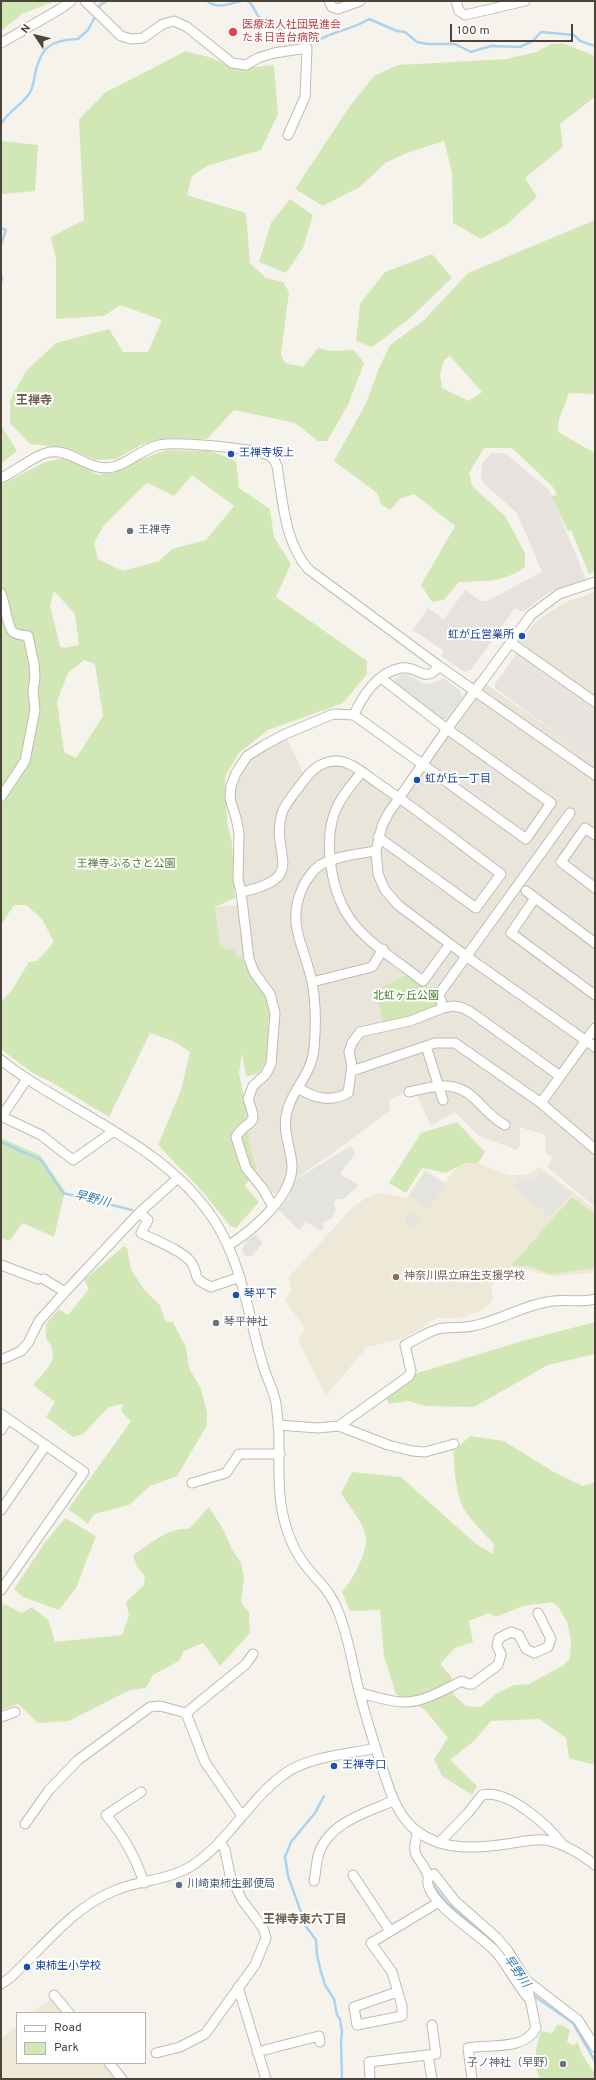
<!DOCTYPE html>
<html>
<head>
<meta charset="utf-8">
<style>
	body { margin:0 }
	#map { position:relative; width:596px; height:2080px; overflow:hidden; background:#f6f3ec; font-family:Overpass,sans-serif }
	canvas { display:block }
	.frame { position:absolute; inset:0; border:2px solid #4a4439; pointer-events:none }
	.legend { position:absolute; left:16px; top:2012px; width:130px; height:52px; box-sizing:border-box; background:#fff; border:1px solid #b7b4b0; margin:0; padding:5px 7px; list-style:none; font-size:12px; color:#4a4439 }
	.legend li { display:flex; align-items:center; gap:8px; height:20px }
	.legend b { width:20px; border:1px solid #b7b4b0 }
	.north { position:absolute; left:16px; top:16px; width:40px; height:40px; -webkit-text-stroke:3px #fff; paint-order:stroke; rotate:305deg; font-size:11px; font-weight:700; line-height:16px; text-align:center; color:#4a4439 }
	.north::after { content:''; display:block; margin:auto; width:14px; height:18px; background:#4a4439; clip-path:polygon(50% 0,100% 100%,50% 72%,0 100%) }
	.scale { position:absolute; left:450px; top:24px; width:123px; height:18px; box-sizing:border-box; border:2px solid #4a4439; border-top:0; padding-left:5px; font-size:12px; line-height:14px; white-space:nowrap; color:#4a4439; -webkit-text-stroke:3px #fff; paint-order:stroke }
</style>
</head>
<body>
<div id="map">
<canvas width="596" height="2080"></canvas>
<div class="frame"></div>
<ul class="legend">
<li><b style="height:5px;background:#fff"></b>Road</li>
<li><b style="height:11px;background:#d1e8b6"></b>Park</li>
</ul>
<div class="north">N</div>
<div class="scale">100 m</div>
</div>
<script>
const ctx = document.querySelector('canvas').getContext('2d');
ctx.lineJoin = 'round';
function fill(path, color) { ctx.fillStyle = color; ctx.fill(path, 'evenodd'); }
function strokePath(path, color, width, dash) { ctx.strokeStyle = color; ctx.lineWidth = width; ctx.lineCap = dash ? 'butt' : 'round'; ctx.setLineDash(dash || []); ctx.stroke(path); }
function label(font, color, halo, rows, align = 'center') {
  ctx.font = font + ' Overpass,"Noto Sans JP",sans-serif'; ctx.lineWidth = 4; ctx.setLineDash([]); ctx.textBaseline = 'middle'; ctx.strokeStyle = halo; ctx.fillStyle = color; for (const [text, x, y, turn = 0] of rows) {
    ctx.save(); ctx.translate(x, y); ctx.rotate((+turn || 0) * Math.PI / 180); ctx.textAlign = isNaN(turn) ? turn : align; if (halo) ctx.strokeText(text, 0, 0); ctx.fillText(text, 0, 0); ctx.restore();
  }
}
fill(new Path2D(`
	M595 592V715L514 657 520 641 532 626 543 616 566 602Z
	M476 677 555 732 566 737 595 756V1207L547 1167 553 1157 546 1154 545 1135 520 1127V1144L517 1150 479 1136 455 1112 431 1126 414 1089 390 1099V1110L334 1152 274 1194 252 1169 234 1130 247 1090 256 1075 263 1068 266 1060 270 1003 264 990 243 962 237 958 235 949H224L220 946 215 907 239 905 233 818 226 799 228 781 241 756 258 743 283 731 303 772 320 760 332 756 357 761 394 789 398 790Z`), '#e9e5da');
fill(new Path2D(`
	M492 453H502L509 456 549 490 586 579 549 592 523 612 515 608 471 670 465 672 441 656 444 651 413 630 428 608 444 619 465 590 481 601H487L542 572 517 513 483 483 481 475 482 463Z
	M514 657 595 715V756L566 737 560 735 557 736 550 728 495 688V684Z`), '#e6e2dd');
fill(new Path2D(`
	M463 1158 509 1175H526L540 1167 595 1209V1273L553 1276 512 1267 491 1286 493 1299 484 1310 460 1318H437L405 1338 367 1347 326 1396 298 1340 305 1328 285 1300 291 1291 289 1277 353 1207 366 1198 380 1193 406 1198 425 1170 445 1183Z
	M53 1997 65 2013H32Z
	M17 2026V2063H104L115 2079H1V2039Z`), '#eee8d6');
fill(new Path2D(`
	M1 1H55L22 14 1 31Z
	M563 43 595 56V97L560 124 563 147 525 178 537 197 506 225 481 239 453 223 452 172 444 141 407 153 385 163 360 187 323 206 295 189 350 106 374 76 398 65 506 59 536 52 551 44Z
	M186 51 212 58 236 69 274 65 278 114 261 150 207 166 192 176 187 195 246 213 250 263 266 278 283 282 289 292 281 354 285 363 303 367 318 348 331 351 354 350 364 363 348 405 327 441H318L295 423 234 410 207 439 172 438 141 445 116 459 95 460 67 448 30 444 10 423V400L26 371 56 343 109 329 123 352H148L162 320 120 305 104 316 56 319V259L51 237 84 220 79 119 106 92Z
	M1 141 38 145 35 191 1 194Z
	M290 199 313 215 303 248 286 273 259 262 271 223Z
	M595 220V394L569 393 559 419 558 432 595 453V572L589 574 571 530 568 531 551 496 557 495 553 487 512 448H484L469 473 472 486 505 516 525 553V567C503 583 485 581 459 582L444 600 432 602 421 585 455 526 414 494 400 499 390 510 381 504 377 493 334 461 366 403 379 368 390 345 423 321 468 273ZM450 356 482 392 469 401 442 388 440 374 444 360Z
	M432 254 452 278 408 320 372 347 356 341 360 304 385 272Z
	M1 425 17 451 1 463Z
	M166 450 211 451 236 461 239 488 270 509 274 537 291 564 276 597 367 661V674L343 703 268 730 239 753 225 776 227 821 232 843 235 898 215 907 220 946 224 949H235L237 958 243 956V962L264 990 270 1003 266 1060C262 1070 258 1076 246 1076L242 1053 239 1073 245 1102 249 1144 256 1168 245 1186 259 1202 236 1228 230 1226 203 1192 158 1145 181 1090 190 1052 173 1041 150 1033 109 1117 53 1083 31 1072 1 1049V1002L12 990 29 962 37 961 54 942 42 919 26 905H14L1 925V485L45 462 64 458 99 475ZM192 475 234 506 206 540 172 549 159 561 123 571 98 559 94 543 104 525 147 483 174 496ZM54 591 75 614 79 645 64 648 60 646 50 606ZM84 660 95 664 103 716 76 758 64 752 57 701 68 673Z
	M406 975 434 993 439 1007 383 1024 376 990Z
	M457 1122 485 1152 478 1163H464L446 1173 422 1168 406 1193 389 1183 421 1133Z
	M1 1138 40 1155 65 1191 54 1237 23 1223 9 1241 1 1238Z
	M572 1197 595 1214V1268L551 1274 529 1267 512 1265Z
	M124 1246 127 1248 131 1269 145 1291 159 1304 166 1322H173L186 1347 189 1368 201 1389 207 1412V1425L177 1476 150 1486 129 1505 94 1514 88 1524 68 1509 131 1421 121 1411 123 1404 109 1407 83 1434 73 1437 46 1417 55 1402 33 1385C47 1369 62 1358 46 1338V1324L59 1309 68 1315 89 1289 84 1280Z
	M595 1322V1354L548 1365 474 1407 425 1406 408 1401 389 1404 385 1397 411 1375 522 1341Z
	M470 1436 504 1441 552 1471 583 1486 595 1482V1765L569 1758 566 1738 539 1719 491 1721 474 1741 450 1760 477 1786 472 1795 442 1776 434 1759 448 1738 425 1710 396 1694 384 1656 380 1610 350 1611 342 1592C353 1579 372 1547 364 1530 359 1517 348 1505 341 1493L352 1472 401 1477 476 1544 493 1554 494 1544C487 1537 468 1517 464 1509 455 1492 455 1471 453 1452ZM552 1602 559 1608 567 1622 571 1641 570 1658 564 1665 529 1684 514 1685 497 1693 481 1707 466 1706 454 1695 451 1676 440 1664 455 1648 473 1642 469 1621 489 1613 496 1617 523 1606Z
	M209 1507 223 1529 232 1549 241 1563 244 1578 241 1601 244 1607 249 1612 250 1633 220 1666 203 1643 184 1651 179 1661 153 1675 146 1688 130 1690 69 1721 38 1723 18 1704 1 1710V1608L4 1604 22 1613 32 1607 49 1621 55 1642 122 1635 129 1616 126 1602 144 1585 145 1576 137 1567 133 1555C149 1545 169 1526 189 1529Z
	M65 1518 96 1536 76 1588 59 1610 23 1597 14 1589 46 1541Z
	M557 2025H562L570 2030 567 2042 574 2046 577 2041 583 2056 595 2074V2079H540C533 2060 535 2050 541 2031L552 2033Z`), '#d1e8b6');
fill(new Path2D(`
	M402 674H407L424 684 437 682 443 678 460 690 462 698 447 719H442L393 683 394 679Z
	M351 1146 355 1154 341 1172 342 1176 359 1185 344 1199H337L334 1203 336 1209 332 1218 323 1223 324 1228 321 1231 306 1222 299 1230 279 1210 289 1197 295 1180Z
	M426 1172 445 1184 429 1209 410 1196Z
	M542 1172 571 1193 550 1217 514 1186 520 1179 534 1181Z
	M410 1212 420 1219 413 1228 404 1221Z
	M255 1234 263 1243 252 1256H245L242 1251 245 1242Z`), '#e5e3e0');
strokePath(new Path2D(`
	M207 1C219 10 229 3 242 1
	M248 1C255 6 255 15 262 20 267 24 301 41 306 42 317 43 323 37 332 34 348 28 354 28 369 19L397 31 405 32 417 42 428 44H455L471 52 491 46 520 47 533 41 541 32 574 35 580 41 595 46
	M98 10 100 5 107 1
	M1 124C8 111 21 106 29 94 33 89 34 80 35 74 41 46 52 40 78 39L88 30 96 15
	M1 228 6 230 1 244
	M1 274 2 280
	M1 1142 41 1160 63 1193 132 1210
	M324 1796 315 1813 291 1842 285 1857 288 1876 302 1915 307 1928 316 1940 317 1955 321 1972 325 1985 334 1999 337 2015 340 2019 342 2032 341 2041 342 2079
	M433 1885C438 1891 443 1899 448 1904 469 1924 496 1939 510 1964
	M533 1995 573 2023 595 2061`), '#abd3f0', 2.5);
const minor = new Path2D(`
	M85 1 121 36 131 39 143 38 163 24 174 21 187 27 232 63 246 65 258 58 274 53 307 48 305 97 288 135
	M329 1 332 7 338 9 360 1
	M456 1 459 11 465 15 525 1
	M1 43 60 9 71 1
	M1 478C16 471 30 458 46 453 71 446 88 473 113 467 129 463 142 449 159 445 176 441 248 448 265 454 272 456 275 460 277 466 283 501 284 541 308 569L439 666 595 775
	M1 593C4 601 8 628 13 632 17 635 23 635 28 636L34 664 35 677 33 691 35 710 25 761 1 797
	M511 643 595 702
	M354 715C362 696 378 672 401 668 418 665 425 685 439 666
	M361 773C353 783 344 793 338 805 321 838 331 896 354 924 372 946 400 963 423 981L450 944
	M595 835 585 828 561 862 595 888
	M376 851 378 874 385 890 398 905 466 956 595 1047
	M526 891 595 943
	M241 892C311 877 269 855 282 813 285 804 293 795 299 787 307 776 314 766 328 762 336 760 344 761 351 765 361 770 370 778 379 784 421 812 460 844 501 874L476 908 378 837
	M535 898 511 933 595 995
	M312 982 372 967 383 949
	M443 1008 439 994 570 813
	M426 1046 443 1100
	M1 1060C70 1114 164 1143 214 1220 242 1263 248 1314 262 1362 265 1375 272 1386 275 1399 277 1406 277 1414 278 1421 281 1451 276 1481 282 1510 286 1531 293 1550 306 1566 319 1583 330 1590 338 1611 348 1635 352 1662 358 1687 365 1714 373 1741 382 1767 389 1788 395 1810 411 1826 437 1851 474 1849 507 1844 520 1842 532 1839 545 1840 564 1843 581 1854 595 1865
	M352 1071 435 1043H455L541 1103 595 1149
	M27 1079 4 1113 5 1118 41 1135 73 1160 114 1131
	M299 1088C314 1099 332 1102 348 1093L352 1066 349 1052 352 1043 360 1032 410 1021 443 1008 453 1006 463 1008 472 1013 560 1076
	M409 1092C434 1086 457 1079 477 1101 486 1110 493 1119 505 1125
	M541 1103 595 1028
	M273 1207 263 1189 246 1168 236 1137C248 1116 260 1131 248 1099L253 1086 266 1074 271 1064 275 1013 270 994 254 972 249 959 241 892 238 880 239 833 236 818 230 799 231 786 236 773 247 756 263 746 283 735 333 714 354 715 526 839 551 803 447 729 381 678
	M139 1213 148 1220 141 1233C154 1240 182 1250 191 1262 201 1276 189 1277 211 1287L240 1277
	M229 1245C253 1230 293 1196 292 1165 291 1149 283 1133 286 1117 289 1092 312 1076 314 1048 316 1027 316 1003 312 982 305 947 286 925 302 889 305 881 313 870 320 865 337 856 357 854 376 851L382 826 388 814 447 729 531 615 559 594 595 582
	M1 1265 38 1279
	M44 1279 65 1292
	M3 1359 21 1351 28 1343 39 1321 65 1292 139 1213 178 1178
	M1 1414 84 1472 1 1590
	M278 1425 318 1428 339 1426 388 1445 412 1451 425 1452 454 1444
	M339 1426 409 1376 411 1371 405 1345C416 1340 427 1332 438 1329 448 1326 465 1329 477 1325 503 1319 526 1304 553 1301 567 1299 579 1303 595 1299
	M1 1430 8 1419
	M192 1483 226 1473 239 1454H280
	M1 1510 46 1445
	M360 1693C374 1696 392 1703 407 1702 426 1701 445 1689 462 1681L468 1684H472L498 1665 501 1654 497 1646 499 1638 511 1632 519 1635 526 1649 534 1653 548 1647 551 1639 538 1613
	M186 1713 205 1762 242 1816
	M1 1717 15 1712
	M141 1792 106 1815C122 1834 136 1858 144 1883
	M25 1824 49 1790 78 1760 150 1707 160 1706 186 1713 246 1664 253 1654
	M418 1831C409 1862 421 1854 428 1876 429 1879 427 1882 428 1885 435 1908 476 1932 493 1949 508 1964 516 1985 531 2001
	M439 1843 468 1813 482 1795C508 1789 548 1825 563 1845
	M353 1875 390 1931
	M428 1877 434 1874 455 1901 497 1938 508 1951 526 1980 536 2028C525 2051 488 2044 468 2048L472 2079
	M314 1881C316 1872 316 1862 319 1853 329 1823 367 1812 393 1801
	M526 1980 578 2020 595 2047
	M1 1984 11 1977C44 1946 73 1907 116 1890 141 1880 170 1880 193 1865 229 1841 249 1800 283 1775 308 1756 346 1755 376 1748
	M238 1987 266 2079
	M397 1992 354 2007 357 2025 402 2016V2006L392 1972 371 1943 439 1902
	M54 1995 69 2013
	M257 2052 319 2036 320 2042
	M156 2053 180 2047 205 2034 255 1965 266 1938 263 1928 242 1900 230 1875 225 1850 220 1841
	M428 2055 432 2079
	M109 2063 122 2079
	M370 2079 369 2062 436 2054 432 2025`);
strokePath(minor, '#c1bbae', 11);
strokePath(minor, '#fff', 9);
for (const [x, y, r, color] of [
	[233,32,5,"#e0444e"],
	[231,454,4,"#1a4fb4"],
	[130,531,4,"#6b7280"],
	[522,636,4,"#1a4fb4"],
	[417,780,4,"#1a4fb4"],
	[396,1277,4,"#8d6e63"],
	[236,1295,4,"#1a4fb4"],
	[216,1323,4,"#6b7280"],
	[334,1766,4,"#1a4fb4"],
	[179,1885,4,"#5c6f8a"],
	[27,1967,4,"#1a4fb4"],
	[563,2064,4,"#6b7280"]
]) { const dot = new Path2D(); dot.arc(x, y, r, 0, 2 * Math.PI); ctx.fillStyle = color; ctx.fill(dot); strokePath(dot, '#fff', 1.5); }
label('11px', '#be3a42', '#fff', [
	["医療法人社団晃進会",242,26],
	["たま日吉台病院",242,39]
], 'left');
label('11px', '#164399', '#fff', [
	["王禅寺坂上",239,454],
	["虹が丘営業所",514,636,"right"],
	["虹が丘一丁目",425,780],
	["琴平下",244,1295],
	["王禅寺口",342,1766],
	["東柿生小学校",35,1967]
], 'left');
label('11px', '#5b616d', '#fff', [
	["王禅寺",138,531],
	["琴平神社",224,1323],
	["子ノ神社（早野）",555,2064,"right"]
], 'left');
label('11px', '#4a7c2c', '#fff', [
	["王禅寺ふるさと公園",126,865],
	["北虹ヶ丘公園",406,997]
]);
label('11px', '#785e54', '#fff', [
	["神奈川県立麻生支援学校",404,1277]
], 'left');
label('11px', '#4e5e75', '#fff', [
	["川崎東柿生郵便局",187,1885]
], 'left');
label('bold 12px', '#6d6251', '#fff', [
	["王禅寺",34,402],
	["王禅寺東六丁目",305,1921]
]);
label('italic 12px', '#3178ae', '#fff', [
	["早野川",92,1200,14],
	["早野川",516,1972,55]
]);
</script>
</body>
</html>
